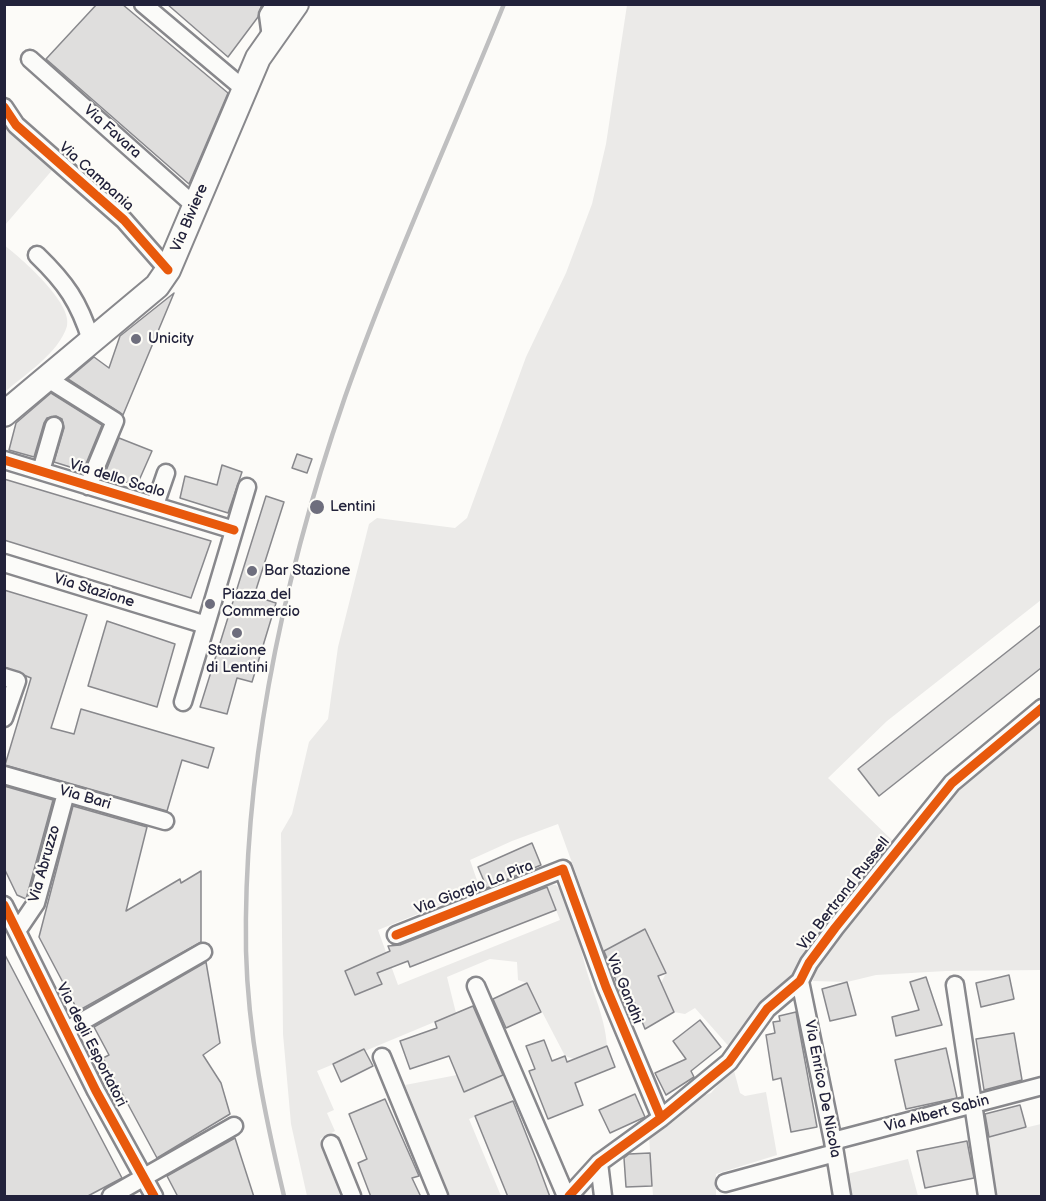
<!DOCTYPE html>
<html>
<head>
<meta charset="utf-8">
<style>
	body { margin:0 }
	#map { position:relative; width:1046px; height:1201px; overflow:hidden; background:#fcfbf8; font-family:"Balsamiq Sans",sans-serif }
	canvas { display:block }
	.frame { position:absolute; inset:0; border:6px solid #22223b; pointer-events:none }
</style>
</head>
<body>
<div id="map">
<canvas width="1046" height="1201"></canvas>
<div class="frame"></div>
</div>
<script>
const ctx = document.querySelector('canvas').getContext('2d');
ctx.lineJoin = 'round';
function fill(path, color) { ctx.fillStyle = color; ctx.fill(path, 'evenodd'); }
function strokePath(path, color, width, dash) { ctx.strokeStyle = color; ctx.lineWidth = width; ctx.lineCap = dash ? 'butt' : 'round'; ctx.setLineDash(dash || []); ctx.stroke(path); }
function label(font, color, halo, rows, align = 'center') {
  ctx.font = font + ' "Balsamiq Sans",sans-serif'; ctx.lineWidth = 4.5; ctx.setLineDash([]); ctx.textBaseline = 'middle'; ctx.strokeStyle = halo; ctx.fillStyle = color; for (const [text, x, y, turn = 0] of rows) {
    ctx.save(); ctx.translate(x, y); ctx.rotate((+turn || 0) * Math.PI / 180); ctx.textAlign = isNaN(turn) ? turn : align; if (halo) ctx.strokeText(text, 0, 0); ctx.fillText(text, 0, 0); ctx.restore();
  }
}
fill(new Path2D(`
	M627 5H1041V600L887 721 828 778 895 843 792 978 772 993 732 1050 695 1008 685 1014 674 1012 661 983 666 973 604 951 558 824 512 841 470 860 480 889 378 930 398 985 560 920 546 884 556 885C574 903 577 933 583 957 590 988 605 1014 607 1046L574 1059 565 1056 527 983 518 980 517 962 490 959 447 977 456 1013 317 1071 334 1110 327 1113 335 1131 320 1139 343 1196H307L291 1124 283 1034 281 833 292 814 309 742 328 719 338 647 369 524 377 518 455 528 467 518 526 357 566 273 592 204 606 144Z
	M5 124 54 168 5 225Z
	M4 245C21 258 73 303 67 326 59 353 25 374 5 392Z
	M1041 719V970L946 971 876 975 847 982 813 981 815 967 912 843 962 787Z
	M733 1067 740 1093 745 1096 766 1092 777 1155 716 1174V1196H653L649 1136 699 1097 711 1093Z
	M457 1075 464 1091 503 1075 513 1101 469 1119 501 1196H450L405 1085Z
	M1041 1124V1196H995L987 1137Z
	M908 1159 918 1196H851L847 1174Z`), '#ebeae8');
const building = new Path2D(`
	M97 4H122L228 93 189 184 46 59Z
	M167 4H262L258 17 228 57Z
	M174 293 123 415 68 379 94 357 109 368 120 336Z
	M51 393 102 425 83 471 54 462 64 428 62 419 56 416 47 418 44 423 34 457 9 450 16 423Z
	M119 438 152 451 137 485 104 476Z
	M297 454 312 459 307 473 292 468Z
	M222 465 242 472 228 513 180 498 185 476 217 485Z
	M4 479 211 541 191 598 4 540Z
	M266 496 284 502 254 596 276 603 252 682 237 678 227 714 200 707Z
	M4 590 87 615 51 728 74 734 81 709 214 748 208 768 182 760 167 811 5 765 31 678 4 667Z
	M107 621 175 644 157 707 88 686Z
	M1041 625V668L879 796 858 769Z
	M4 786 53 800 26 899 17 895 4 868Z
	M73 806 147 827 126 911 180 879 181 883 201 871V942L78 1011 39 937Z
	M532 843 541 865 487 888 478 867Z
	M547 887 556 910 410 967 408 961 377 973 382 984 355 995 345 971 390 951 388 946 400 945Z
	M645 929 666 973 658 976 674 1012 645 1029 629 989 621 993 604 951Z
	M4 953 122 1178 86 1197H4Z
	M206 962 220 1043 203 1055 221 1083 230 1114 157 1158 103 1058 109 1055 94 1027Z
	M1009 975 1014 999 981 1007 976 983Z
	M926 977 942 1025 896 1036 892 1017 919 1010 910 982Z
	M847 982 856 1015 830 1021 822 989Z
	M527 983 541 1012 506 1028 493 999Z
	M473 1006 503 1075 464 1092 449 1056 410 1069 400 1041 437 1028 435 1022Z
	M796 1012 817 1127 791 1132 781 1078 773 1080 766 1035 775 1033 773 1022 780 1021 779 1016Z
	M700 1020 721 1047 691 1071 694 1077 666 1095 655 1073 686 1059 673 1041Z
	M1014 1033 1022 1080 984 1090 976 1039Z
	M544 1040 552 1061 565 1056 567 1062 607 1046 615 1067 575 1083 583 1105 548 1119 529 1071 535 1069 526 1046Z
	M946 1048 957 1098 906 1109 895 1060Z
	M364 1049 373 1066 341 1082 333 1064Z
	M635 1094 645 1117 610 1133 599 1110Z
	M385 1099 419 1176 412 1178 421 1197H371L358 1163 367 1159 349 1114Z
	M513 1101 536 1159 550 1197H508L475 1116Z
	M1020 1105 1026 1127 989 1137 985 1114Z
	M235 1138 254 1197H178L167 1176Z
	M967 1141 974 1178 925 1188 917 1151Z
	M650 1153 652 1186 626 1187 624 1158 629 1154Z`);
fill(building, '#dfdedd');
strokePath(building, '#88888c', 1.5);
const street = new Path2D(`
	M143 4 244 89
	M271 37 268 15 275 4
	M30 59 195 206
	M4 107 16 125 124 220 168 270
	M37 255C66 283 79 302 91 340
	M48 379 115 421 88 486
	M4 460 234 530
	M41 471 54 426
	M155 505 166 473
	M4 563 206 625
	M4 677 17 681 4 718
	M183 702 247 487
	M4 775 165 821
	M4 905 96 1091 154 1196
	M17 931 36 903 66 793
	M396 935 563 869 606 987 661 1118
	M800 981 833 1141 842 1196
	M955 985 987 1196
	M476 986 566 1196
	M67 1030 203 952
	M382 1057 439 1196
	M833 1141 1042 1086
	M331 1144 352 1196
	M599 1163 603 1196
	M725 1183 835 1153
	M111 1196 234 1126
	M569 1196 599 1163 661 1118 729 1062 767 1009 800 981 809 963 835 928 952 783 1042 708`);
const secondary = new Path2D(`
	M4 414 157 286 168 270 258 58 296 4`);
strokePath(street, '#88888c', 21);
strokePath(secondary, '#88888c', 28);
strokePath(street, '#fbfbf9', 16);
strokePath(secondary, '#fbfbf9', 24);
strokePath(new Path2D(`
	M284 1196C265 1116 248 1034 246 951 243 763 284 574 345 397 392 264 451 135 504 4`), '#bfbfc0', 4.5);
strokePath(new Path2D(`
	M4 107 16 125 124 220 168 270
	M4 460 234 530
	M4 905 96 1091 154 1196
	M396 935 563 869 606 987 661 1118
	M569 1196 599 1163 661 1118 729 1062 767 1009 800 981 809 963 835 928 952 783 1042 708`), '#e8590c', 9);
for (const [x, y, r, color] of [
	[136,339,6,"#6e6e7d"],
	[317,507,8,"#6e6e7d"],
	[252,571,6,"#6e6e7d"],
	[210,604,6,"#6e6e7d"],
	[237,633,6,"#6e6e7d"]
]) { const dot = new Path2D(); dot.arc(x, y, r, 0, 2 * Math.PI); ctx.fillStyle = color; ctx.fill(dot); strokePath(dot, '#fdfcf7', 2); }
label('15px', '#22223b', '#fdfcf7', [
	["Via Favara",112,132,42],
	["Via Campania",96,177,42],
	["Via Biviere",190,218,-67],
	["Via dello Scalo",117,479,17],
	["Via Stazione",94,591,17],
	["Via Bari",85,798,16],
	["Via Abruzzo",45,864,-74],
	["Via Giorgio La Pira",474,888,-21],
	["Via Bertrand Russell",844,894,-52],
	["Via Gandhi",624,989,68],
	["Via degli Esportatori",91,1045,63],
	["Via Enrico De Nicola",822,1089,79],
	["Via Albert Sabin",937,1114,-15]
]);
label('15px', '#22223b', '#fdfcf7', [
	["Unicity",148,339],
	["Lentini",330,507],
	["Bar Stazione",264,571],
	["Piazza del",222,595],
	["Commercio",222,612],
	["Stazione",237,651,"center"],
	["di Lentini",237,668,"center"]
], 'left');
</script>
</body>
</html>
